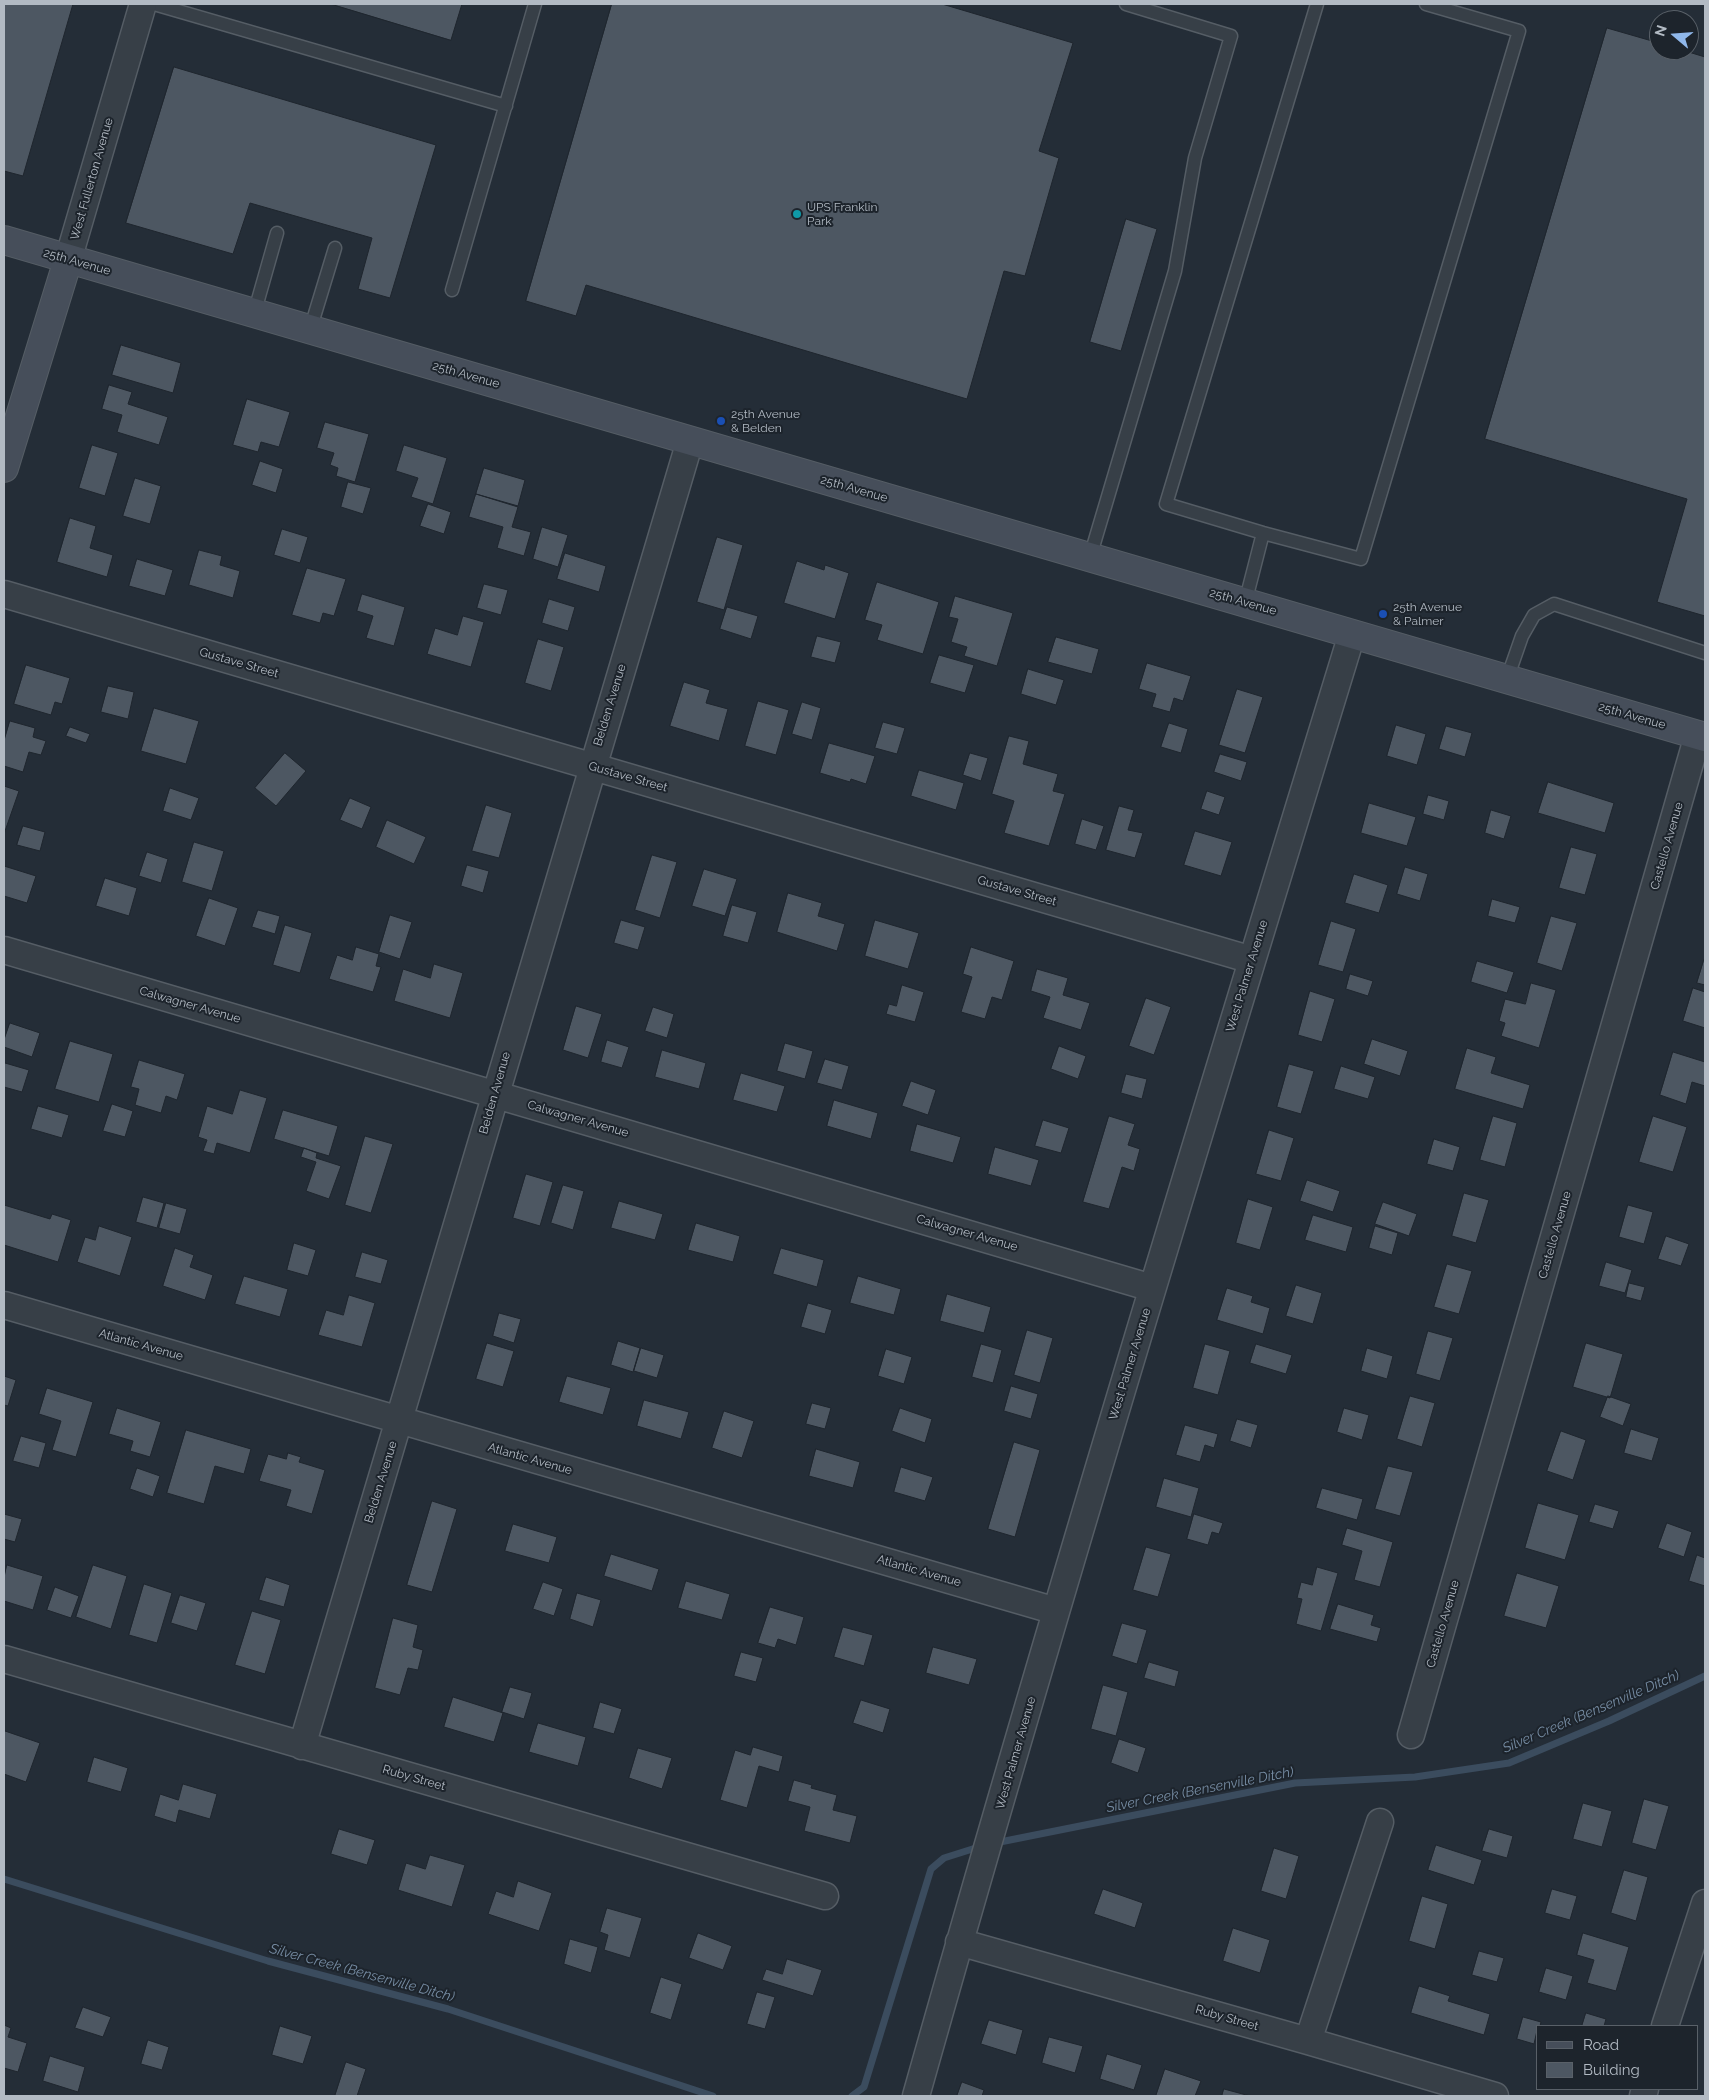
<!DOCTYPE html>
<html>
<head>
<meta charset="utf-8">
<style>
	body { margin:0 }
	#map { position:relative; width:1709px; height:2100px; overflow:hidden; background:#242d37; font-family:Raleway,sans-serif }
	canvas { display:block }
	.frame { position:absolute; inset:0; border:5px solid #b2bac3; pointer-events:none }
	.legend { position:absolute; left:1536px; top:2025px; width:162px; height:65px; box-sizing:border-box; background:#1d242c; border:1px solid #596068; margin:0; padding:6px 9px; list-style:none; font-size:15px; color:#b2bac3 }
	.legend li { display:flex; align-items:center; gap:10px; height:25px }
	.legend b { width:25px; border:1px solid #596068 }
	.north { position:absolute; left:1649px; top:10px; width:50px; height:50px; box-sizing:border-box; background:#1d242c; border:1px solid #596068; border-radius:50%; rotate:288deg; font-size:14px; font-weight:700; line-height:20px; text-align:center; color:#b2bac3 }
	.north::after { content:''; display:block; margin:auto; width:18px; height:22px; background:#90b8eb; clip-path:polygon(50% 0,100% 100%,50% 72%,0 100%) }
</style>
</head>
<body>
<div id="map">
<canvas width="1709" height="2100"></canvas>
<div class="frame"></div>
<ul class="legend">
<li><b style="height:6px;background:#464e5a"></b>Road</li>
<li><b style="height:14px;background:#4d5762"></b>Building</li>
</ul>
<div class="north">N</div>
</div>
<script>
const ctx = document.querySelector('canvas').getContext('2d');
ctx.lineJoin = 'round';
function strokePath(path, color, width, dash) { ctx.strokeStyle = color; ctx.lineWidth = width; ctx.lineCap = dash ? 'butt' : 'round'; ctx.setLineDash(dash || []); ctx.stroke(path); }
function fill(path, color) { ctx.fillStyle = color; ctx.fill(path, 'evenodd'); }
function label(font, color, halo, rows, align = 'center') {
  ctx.font = font + ' Raleway,sans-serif'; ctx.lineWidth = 4; ctx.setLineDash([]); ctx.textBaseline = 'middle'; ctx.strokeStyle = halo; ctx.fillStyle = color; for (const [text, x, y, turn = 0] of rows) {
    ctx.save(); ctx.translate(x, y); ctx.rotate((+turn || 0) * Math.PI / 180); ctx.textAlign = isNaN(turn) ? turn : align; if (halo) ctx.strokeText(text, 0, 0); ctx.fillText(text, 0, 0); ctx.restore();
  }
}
strokePath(new Path2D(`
	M995 1843 1295 1783 1415 1777 1509 1763 1609 1721 1705 1676
	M4 1879 268 1961 448 2009 713 2096
	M852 2096 864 2087 931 1869 944 1858 982 1846`), '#3b4c5e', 7);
const building = new Path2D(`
	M4 4H73L23 176 4 171Z
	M331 4H462L451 40Z
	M612 4H942L1073 43 1039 151 1059 158 1025 276 1004 271 967 399 586 285 576 316 526 301Z
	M1607 28 1659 43V50H1682L1705 57V616L1657 602 1687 499 1485 439Z
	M174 67 436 145 390 298 358 289 372 238 250 203 233 254 126 223Z
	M1126 219 1157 229 1121 351 1090 342Z
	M121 345 181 363 173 393 112 375Z
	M109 385 132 392 128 404 168 417 159 445 117 432 122 415 102 409Z
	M247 399 290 412 279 447 261 442 258 452 233 445Z
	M325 422 369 434 355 482 336 476 338 468 330 465 334 453 317 448Z
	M92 445 118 453 105 496 79 488Z
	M404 445 447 458 433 504 411 497 418 478 396 471Z
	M260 461 283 469 276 493 252 485Z
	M484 468 525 480 518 506 476 494Z
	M135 478 161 486 150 524 123 516Z
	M348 482 371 488 363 514 341 507Z
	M476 494 518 507 512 527 531 532 524 556 497 548 503 527 469 517Z
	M428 504 451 512 444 534 420 526Z
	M70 518 96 526 90 548 113 555 107 577 57 562Z
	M542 527 568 535 558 567 533 559Z
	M282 529 308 537 300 563 274 555Z
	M717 537 743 545 724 610 697 602Z
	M199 550 222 556 220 565 240 571 233 598 189 585Z
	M565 553 606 566 599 592 557 579Z
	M137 559 173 570 165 596 129 586Z
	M797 561 824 570 825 565 849 573 835 619 784 603Z
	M307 568 346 579 334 616 323 613 320 623 292 615Z
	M877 582 939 602 923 654 877 640 882 625 865 620Z
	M484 584 508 590 501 615 477 608Z
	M362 594 405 607 394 646 366 638 373 616 357 611Z
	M955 596 1013 613 997 666 964 656 967 647 951 642 958 619 949 617Z
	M549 599 575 607 568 631 542 623Z
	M727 607 758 616 751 639 720 629Z
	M463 616 484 622 471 667 427 654 435 628 457 635Z
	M817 636 841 642 835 663 811 657Z
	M1056 637 1099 649 1092 674 1048 662Z
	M538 639 564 647 551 691 525 683Z
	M939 655 974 665 965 693 930 683Z
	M1147 663 1191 676 1183 701 1174 698 1170 712 1152 707 1156 694 1139 689Z
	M26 665 70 678 62 704 55 702 51 715 14 704Z
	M1028 669 1064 680 1056 705 1021 694Z
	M684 682 710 690 706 703 728 709 719 741 670 726Z
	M108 686 134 692 128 719 101 712Z
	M1237 689 1263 697 1245 753 1219 745Z
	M758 701 789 710 776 755 745 746Z
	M802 702 821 708 812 740 792 734Z
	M154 708 199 721 186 764 141 751Z
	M10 721 35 728 33 737 46 741 41 755 29 752 23 772 4 766V741Z
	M883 722 905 728 897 754 875 748Z
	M1169 723 1188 729 1181 753 1161 747Z
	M1396 725 1426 734 1417 765 1387 756Z
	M1446 726 1472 733 1465 757 1439 749Z
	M70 727 90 734 86 743 66 736Z
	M1009 736 1029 741 1023 764 1058 774 1053 791 1065 794 1049 846 1004 833 1014 801 992 794Z
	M829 743 875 756 866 784 851 779 850 782 820 773Z
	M285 753 306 771 276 806 255 788Z
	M970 753 988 758 981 781 963 775Z
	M1220 754 1247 762 1241 781 1214 772Z
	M919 770 964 783 956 810 911 796Z
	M1548 782 1614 803 1605 833 1538 813Z
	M4 786 19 791 4 834Z
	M170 788 199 798 191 820 163 811Z
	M1207 791 1225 797 1219 815 1201 809Z
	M1428 795 1449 801 1444 820 1423 814Z
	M350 798 371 807 362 829 340 820Z
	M1369 803 1416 817 1407 846 1361 833Z
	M486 805 512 813 499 858 472 851Z
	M1119 806 1134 810 1128 830 1143 833 1135 858 1106 850Z
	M1491 810 1511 816 1504 839 1485 833Z
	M1082 819 1104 826 1096 850 1075 844Z
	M387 820 426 837 414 864 376 847Z
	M23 826 45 832 40 851 17 845Z
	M1195 831 1232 842 1221 876 1184 865Z
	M194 842 224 851 212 891 182 882Z
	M1571 847 1597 854 1585 895 1559 888Z
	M147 852 168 859 161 883 139 876Z
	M652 855 677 862 660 918 635 910Z
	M467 865 489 871 483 893 461 886Z
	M4 866 36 876 27 903 4 896Z
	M1405 867 1428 874 1420 901 1397 894Z
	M704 869 737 879 725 916 692 906Z
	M1354 874 1388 885 1379 913 1345 903Z
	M105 878 137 888 129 916 96 906Z
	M788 893 822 903 818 916 845 924 837 951 777 932Z
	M209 898 238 908 225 946 196 936Z
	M1492 899 1520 907 1515 923 1488 916Z
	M732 905 757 912 748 943 723 936Z
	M258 910 280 916 275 934 252 927Z
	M390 915 412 922 400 959 379 952Z
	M1551 916 1577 923 1562 971 1537 963Z
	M621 920 645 927 638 950 614 943Z
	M875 920 919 933 908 969 865 956Z
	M1331 921 1356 929 1343 972 1318 965Z
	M285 925 312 933 300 973 273 965Z
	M356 947 379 954 376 966 381 967 373 992 329 979 337 955 352 960Z
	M971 947 1014 961 1002 1000 992 997 985 1019 961 1012 972 977 963 974Z
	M1704 960 1705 961V985L1697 983Z
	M1477 961 1514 972 1507 993 1471 982Z
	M434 964 463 973 450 1018 394 1001 403 969 430 978Z
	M1037 969 1068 978 1063 995 1090 1003 1081 1030 1043 1018 1050 997 1031 991Z
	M1350 974 1373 981 1368 996 1346 989Z
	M1531 983 1556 990 1539 1048 1501 1036 1505 1023 1499 1021 1505 999 1525 1004Z
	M902 985 924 992 915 1022 886 1014 889 1004 896 1006Z
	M1693 988 1705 992V1028L1683 1021Z
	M1310 991 1335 999 1322 1042 1298 1035Z
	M1146 998 1171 1007 1154 1055 1129 1046Z
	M576 1006 602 1014 588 1058 563 1050Z
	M653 1007 674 1014 667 1038 645 1031Z
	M10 1023 40 1033 32 1057 4 1047V1040Z
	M1372 1039 1408 1051 1400 1076 1364 1064Z
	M607 1040 629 1047 622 1068 601 1062Z
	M70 1041 113 1054 99 1102 55 1089Z
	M785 1043 813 1051 805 1079 777 1071Z
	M1059 1046 1086 1056 1078 1079 1051 1069Z
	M1467 1048 1496 1057 1491 1073 1530 1085 1523 1109 1455 1089Z
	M662 1050 706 1063 699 1089 655 1077Z
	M1673 1052 1705 1062V1086L1692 1082 1686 1104 1660 1095Z
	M825 1059 849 1066 842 1090 817 1083Z
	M139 1060 185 1074 177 1100 166 1096 161 1113 135 1105 139 1089 131 1087Z
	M5 1063 29 1070 22 1092 4 1087Z
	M1289 1064 1314 1071 1301 1114 1277 1107Z
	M1341 1066 1375 1077 1368 1099 1334 1089Z
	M741 1073 785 1086 777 1112 733 1100Z
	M1126 1074 1147 1079 1142 1099 1121 1093Z
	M911 1081 936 1090 928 1115 902 1106Z
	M240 1090 267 1098 250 1153 217 1143 214 1154 203 1151 207 1140 198 1137 207 1106 232 1114Z
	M834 1100 878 1113 871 1139 827 1126Z
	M112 1104 133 1111 125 1137 103 1131Z
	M38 1106 69 1115 62 1138 31 1129Z
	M283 1110 338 1126 329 1156 274 1139Z
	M1109 1116 1135 1124 1128 1145 1140 1149 1134 1171 1122 1167 1109 1209 1083 1202Z
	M1493 1116 1517 1123 1505 1167 1480 1160Z
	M1653 1116 1687 1127 1673 1172 1639 1162Z
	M1043 1120 1069 1128 1061 1153 1035 1146Z
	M917 1124 961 1137 953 1163 910 1151Z
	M1269 1130 1294 1138 1281 1181 1256 1174Z
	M365 1136 393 1144 371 1213 345 1205Z
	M1434 1139 1460 1147 1453 1171 1427 1164Z
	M995 1147 1039 1160 1031 1186 988 1174Z
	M304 1148 317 1153 316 1158 341 1166 329 1199 306 1191 316 1162 301 1157Z
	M526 1174 553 1182 540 1226 513 1218Z
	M1307 1180 1340 1191 1333 1212 1300 1201Z
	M563 1185 584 1191 573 1230 551 1223Z
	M1464 1193 1489 1200 1476 1243 1452 1236Z
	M143 1197 164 1203 157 1228 136 1222Z
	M1248 1199 1273 1207 1260 1250 1236 1243Z
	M619 1201 663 1214 655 1240 611 1228Z
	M1383 1202 1417 1214 1409 1236 1375 1224Z
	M166 1203 187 1209 180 1234 159 1228Z
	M4 1205 50 1219 52 1214 71 1220 58 1262 4 1245Z
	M1628 1205 1653 1212 1644 1244 1619 1237Z
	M1313 1215 1353 1227 1346 1252 1305 1240Z
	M696 1223 740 1236 733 1262 688 1250Z
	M99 1226 132 1237 120 1276 77 1262 85 1237 95 1240Z
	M1375 1226 1398 1233 1392 1255 1369 1248Z
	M1666 1236 1689 1244 1681 1266 1658 1259Z
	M294 1243 316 1250 308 1276 287 1270Z
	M175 1248 194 1255 190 1267 213 1275 205 1300 163 1286Z
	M781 1248 824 1260 817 1287 773 1274Z
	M362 1252 388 1260 381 1284 355 1277Z
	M1606 1262 1632 1270 1625 1293 1599 1286Z
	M1447 1264 1472 1271 1459 1314 1434 1307Z
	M244 1276 288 1289 280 1317 235 1304Z
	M858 1276 901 1289 894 1315 850 1303Z
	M1629 1283 1645 1287 1641 1301 1626 1297Z
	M1296 1285 1322 1293 1313 1324 1286 1316Z
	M1227 1288 1253 1296 1251 1302 1270 1308 1263 1334 1217 1320Z
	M947 1294 991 1307 984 1333 940 1321Z
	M349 1295 375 1303 362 1347 318 1335 326 1310 343 1315Z
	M808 1303 832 1310 825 1334 801 1327Z
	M499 1313 521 1319 514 1343 493 1336Z
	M1027 1330 1053 1338 1040 1383 1014 1375Z
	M1428 1331 1453 1338 1440 1381 1416 1374Z
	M618 1341 640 1348 633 1372 611 1365Z
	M487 1343 514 1351 503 1387 476 1379Z
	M1586 1343 1623 1354 1610 1398 1573 1387Z
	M981 1344 1002 1350 993 1383 972 1377Z
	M1205 1344 1230 1351 1218 1395 1193 1388Z
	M1256 1344 1292 1355 1286 1374 1250 1363Z
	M641 1348 664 1355 657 1378 634 1371Z
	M1367 1348 1393 1356 1387 1379 1361 1371Z
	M886 1349 912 1357 904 1384 878 1376Z
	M4 1376 16 1380 8 1406 4 1405Z
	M567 1376 611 1388 603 1415 559 1402Z
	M1011 1386 1038 1394 1031 1419 1004 1411Z
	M47 1388 93 1402 76 1457 52 1450 61 1421 39 1414Z
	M1410 1396 1435 1403 1422 1447 1397 1439Z
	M1608 1396 1631 1404 1623 1426 1600 1417Z
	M644 1400 689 1412 681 1439 637 1426Z
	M812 1403 831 1408 825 1429 806 1424Z
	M117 1408 161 1422 150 1457 130 1451 133 1441 109 1434Z
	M900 1408 932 1419 925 1443 892 1431Z
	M1344 1408 1369 1415 1362 1440 1337 1432Z
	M724 1411 754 1421 742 1458 712 1448Z
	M1237 1419 1258 1425 1251 1448 1230 1441Z
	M1185 1425 1218 1434 1214 1448 1205 1445 1200 1462 1176 1455Z
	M1631 1429 1659 1438 1652 1461 1624 1453Z
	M186 1430 251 1449 244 1474 215 1466 204 1504 167 1493Z
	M1561 1431 1586 1440 1573 1480 1547 1471Z
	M21 1436 46 1443 39 1468 13 1461Z
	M1014 1442 1040 1450 1015 1537 988 1529Z
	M816 1449 860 1462 853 1488 809 1476Z
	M288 1453 301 1457 299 1462 325 1470 312 1514 286 1506 291 1490 259 1481 268 1454 286 1459Z
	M1388 1466 1413 1472 1400 1516 1375 1509Z
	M901 1467 933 1477 925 1501 894 1492Z
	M137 1468 160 1476 153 1497 130 1489Z
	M1164 1478 1199 1488 1191 1517 1156 1507Z
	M1322 1488 1363 1499 1357 1520 1316 1508Z
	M432 1501 457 1509 432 1592 407 1585Z
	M1538 1503 1579 1515 1565 1560 1525 1548Z
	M1595 1504 1619 1511 1613 1529 1589 1522Z
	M4 1514 22 1519 15 1542 4 1539Z
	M1194 1514 1223 1523 1219 1534 1212 1532 1208 1545 1187 1539Z
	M1667 1523 1692 1532 1684 1557 1658 1548Z
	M513 1524 557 1537 549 1563 505 1551Z
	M1347 1528 1393 1542 1380 1587 1354 1580 1362 1551 1342 1545Z
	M1146 1547 1171 1554 1158 1597 1133 1590Z
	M611 1554 659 1569 652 1591 604 1576Z
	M1697 1555 1705 1558V1586L1689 1581Z
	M7 1565 43 1576 33 1610 4 1601V1578Z
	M93 1565 127 1576 111 1629 76 1617Z
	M1317 1567 1338 1573 1321 1631 1296 1624 1302 1599 1297 1598 1301 1582 1312 1585Z
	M1517 1573 1559 1586 1546 1628 1504 1616Z
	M266 1577 290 1585 284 1607 259 1600Z
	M686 1581 730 1594 722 1620 678 1608Z
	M543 1582 563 1589 554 1616 533 1609Z
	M144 1584 172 1593 157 1643 129 1635Z
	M55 1587 79 1596 71 1618 47 1610Z
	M577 1593 601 1600 593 1627 570 1619Z
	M180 1595 206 1603 197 1631 171 1623Z
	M1338 1604 1374 1615 1371 1625 1381 1628 1377 1642 1330 1629Z
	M770 1607 804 1617 796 1645 778 1639 775 1648 758 1643Z
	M252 1611 281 1620 265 1674 235 1665Z
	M393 1618 418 1625 413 1647 423 1650 418 1670 408 1668 400 1695 375 1688Z
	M1122 1623 1147 1630 1137 1664 1112 1656Z
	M843 1627 873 1635 864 1666 834 1657Z
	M933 1647 977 1659 969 1685 926 1673Z
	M741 1652 763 1658 756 1682 734 1676Z
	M1149 1662 1179 1671 1175 1687 1144 1678Z
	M1103 1685 1128 1692 1116 1736 1091 1729Z
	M510 1687 532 1693 524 1719 502 1712Z
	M453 1697 503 1713 494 1742 444 1727Z
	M861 1700 890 1709 883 1733 853 1723Z
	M600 1702 622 1709 614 1734 593 1728Z
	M538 1723 586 1737 578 1766 529 1752Z
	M5 1731 40 1743 26 1782 4 1774V1736Z
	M1119 1739 1146 1748 1138 1773 1111 1763Z
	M753 1747 783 1756 779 1772 759 1766 747 1808 720 1800 735 1750 750 1755Z
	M638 1748 672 1758 662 1789 629 1778Z
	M94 1757 128 1768 121 1792 87 1782Z
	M794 1780 812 1785 811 1788 837 1795 833 1810 857 1816 850 1843 804 1831 810 1807 788 1801Z
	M183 1784 217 1794 210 1819 179 1810 176 1823 154 1816 160 1794 178 1800Z
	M1644 1799 1669 1806 1656 1850 1632 1843Z
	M1583 1803 1612 1811 1602 1847 1573 1839Z
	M339 1829 375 1840 367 1865 331 1854Z
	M1489 1829 1513 1836 1507 1858 1482 1851Z
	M1436 1845 1482 1860 1474 1885 1428 1870Z
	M1274 1848 1299 1856 1286 1899 1261 1891Z
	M430 1855 465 1865 452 1907 398 1890 406 1863 425 1869Z
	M1624 1870 1648 1877 1636 1921 1611 1913Z
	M518 1881 552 1893 539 1931 488 1914 496 1891 513 1897Z
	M1103 1889 1143 1903 1135 1928 1094 1914Z
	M1552 1889 1577 1896 1570 1920 1545 1913Z
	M1422 1896 1448 1904 1435 1949 1409 1941Z
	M607 1908 642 1918 630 1958 604 1950 608 1935 600 1932Z
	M1233 1928 1270 1940 1260 1973 1223 1961Z
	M698 1933 732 1946 723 1970 689 1958Z
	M1583 1933 1629 1947 1616 1991 1587 1983 1594 1960 1577 1955Z
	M570 1939 598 1947 591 1973 564 1964Z
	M1479 1951 1504 1958 1497 1982 1472 1975Z
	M787 1959 822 1970 813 1996 762 1980 766 1969 782 1974Z
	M1546 1968 1573 1976 1566 2000 1539 1992Z
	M661 1977 682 1984 671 2020 650 2013Z
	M1419 1986 1450 1996 1448 2001 1490 2014 1484 2035 1411 2013Z
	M757 1992 775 1997 765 2029 747 2024Z
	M83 2007 111 2017 103 2037 75 2028Z
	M1586 2013 1606 2019 1604 2026H1582Z
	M1523 2017 1541 2022 1540 2026H1538L1534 2044 1517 2039Z
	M989 2020 1023 2030 1016 2055 981 2044Z
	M4 2025 11 2028 8 2037 27 2043 18 2072 4 2068Z
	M280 2026 312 2036 303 2064 272 2055Z
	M1049 2037 1083 2046 1075 2073 1042 2063Z
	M148 2040 169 2047 162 2070 141 2064Z
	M1107 2054 1142 2065 1134 2090 1100 2079Z
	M50 2056 85 2067 78 2092 43 2081Z
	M346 2062 366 2069 357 2096H335Z
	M1165 2069 1201 2081 1195 2096H1156Z
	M962 2082 984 2090 982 2096H957Z
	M1224 2089 1250 2096H1222Z`);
fill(building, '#4d5762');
strokePath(building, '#1f262e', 1);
const lane = new Path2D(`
	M154 4 506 106
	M1317 4 1166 504 1263 533 1361 559 1519 31 1426 4
	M452 290 535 4
	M254 314 277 233
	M310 330 335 248
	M1090 557 1175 271 1195 158 1231 36 1126 4
	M1245 603 1263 533
	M1507 679 1522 636 1534 615 1554 604 1705 653`);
const street = new Path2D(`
	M68 260 143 4
	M4 594 1252 960
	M4 950 1152 1288
	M4 1305 1056 1611
	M4 1659 825 1896
	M1411 1735 1698 735
	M302 1746 690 441
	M959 1942 1308 2041 1495 2096
	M1665 2026 1705 1903
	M1308 2041 1380 1822
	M916 2096C1054 1607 1203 1120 1352 634
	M1643 2096 1645 2089`);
const secondary = new Path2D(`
	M4 240 1705 737
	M4 468 68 260`);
strokePath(lane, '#555d65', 15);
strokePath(street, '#555d65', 29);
strokePath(secondary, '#555d65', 30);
strokePath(lane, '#373f47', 12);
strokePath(street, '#373f47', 26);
strokePath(secondary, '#464e5a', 28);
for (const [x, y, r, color] of [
	[797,214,5,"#0f9aa8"],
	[721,421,5,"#1a4fb4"],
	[1383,614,5,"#1a4fb4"]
]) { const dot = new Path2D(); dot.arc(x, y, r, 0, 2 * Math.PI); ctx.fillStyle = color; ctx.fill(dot); strokePath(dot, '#1d242c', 2); }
label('12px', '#b2bac3', '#1d242c', [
	["West Fullerton Avenue",92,179,-74],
	["25th Avenue",77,262,16],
	["25th Avenue",466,375,16],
	["25th Avenue",854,489,16],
	["25th Avenue",1243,602,16],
	["Gustave Street",239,663,16],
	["Belden Avenue",610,705,-73],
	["25th Avenue",1632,716,16],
	["Gustave Street",628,777,16],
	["Castello Avenue",1667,846,-74],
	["Gustave Street",1017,891,16],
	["West Palmer Avenue",1247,976,-73],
	["Calwagner Avenue",190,1005,16],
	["Belden Avenue",495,1093,-74],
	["Calwagner Avenue",578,1119,16],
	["Calwagner Avenue",967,1233,16],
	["Castello Avenue",1555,1235,-74],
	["Atlantic Avenue",141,1345,16],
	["West Palmer Avenue",1130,1364,-73],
	["Atlantic Avenue",530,1459,16],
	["Belden Avenue",381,1482,-73],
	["Atlantic Avenue",919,1571,16],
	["Castello Avenue",1443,1624,-74],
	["West Palmer Avenue",1016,1753,-74],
	["Ruby Street",414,1778,16],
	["Ruby Street",1227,2018,16]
]);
label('12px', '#b2bac3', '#1d242c', [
	["UPS Franklin",807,207],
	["Park",807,221],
	["25th Avenue",731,414],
	["& Belden",731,428],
	["25th Avenue",1393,607],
	["& Palmer",1393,621]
], 'left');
label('italic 14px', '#768ca3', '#1d242c', [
	["Silver Creek (Bensenville Ditch)",1591,1712,-23],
	["Silver Creek (Bensenville Ditch)",1200,1790,-11],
	["Silver Creek (Bensenville Ditch)",362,1973,15]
]);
</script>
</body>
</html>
